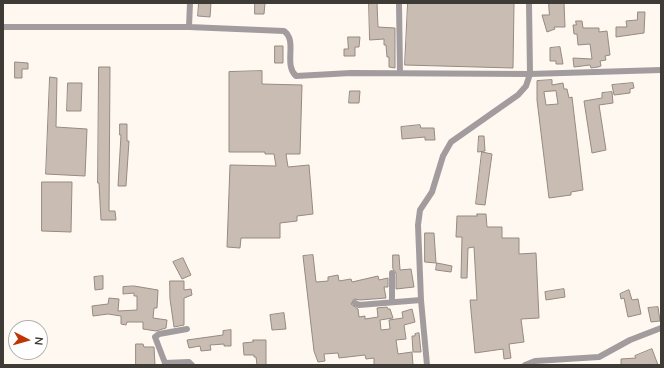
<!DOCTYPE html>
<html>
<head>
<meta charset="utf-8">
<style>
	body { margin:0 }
	#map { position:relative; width:664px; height:368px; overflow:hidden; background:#fef8f1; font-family:Mulish,sans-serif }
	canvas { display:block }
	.frame { position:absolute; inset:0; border:4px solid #3e3a35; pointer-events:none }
	.north { position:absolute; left:8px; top:320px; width:40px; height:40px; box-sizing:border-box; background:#fff; border:1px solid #b2b0ae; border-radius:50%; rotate:96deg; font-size:11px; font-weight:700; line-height:16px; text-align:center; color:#3e3a35 }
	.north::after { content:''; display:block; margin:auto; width:14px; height:18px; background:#bf3606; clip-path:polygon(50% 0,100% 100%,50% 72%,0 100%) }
</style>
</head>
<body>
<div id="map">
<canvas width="664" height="368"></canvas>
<div class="frame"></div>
<div class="north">N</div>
</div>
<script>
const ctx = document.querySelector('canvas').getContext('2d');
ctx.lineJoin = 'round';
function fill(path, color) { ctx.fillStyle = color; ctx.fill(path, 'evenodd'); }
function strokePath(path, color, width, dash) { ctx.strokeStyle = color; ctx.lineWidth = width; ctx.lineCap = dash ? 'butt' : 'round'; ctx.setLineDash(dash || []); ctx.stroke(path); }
const building = new Path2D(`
	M199 3H211L210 17 198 16Z
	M255 3H265L264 14H255Z
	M369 3H377L378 27 395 28V68L389 67V57H387L386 45H384V39L370 40Z
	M408 3H514L513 68 405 65Z
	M549 3H564L565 27H554L555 29 547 32 542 15H549Z
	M638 12H645L644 33 616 37V27H627L626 21 637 20Z
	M576 21H582L583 28H599V32L607 31 610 55 605 56 606 60 600 61 601 66 598 67 591 68 590 65 574 67 573 58 592 59 590 44 578 45 577 34H574L573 25H576Z
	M348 37H360L359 47H355V56H344V49H348Z
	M275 46H283V63H275Z
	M560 47 563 64H556V61H550V48Z
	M15 62 28 63V69H22V78H15Z
	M99 67H110L109 211H115L116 220H101L99 183H98Z
	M262 71V84L302 85 300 154H286L288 167 309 165 313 214 297 216V221L280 223V238H241L240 248 227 247 230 165 276 166 274 154H265V152H229V72Z
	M50 77 57 78 56 127 87 129 85 176 46 174Z
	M552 80V85L563 83 564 89H567L569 98 572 97 583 190 571 192V195L549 198 537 100V81ZM556 91 558 104 546 105 544 92Z
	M68 83H82L81 111H67Z
	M633 83 634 88 630 89V93L614 95 612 85Z
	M350 91H360L359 103H349Z
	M612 92 613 103 599 105 606 150 592 153 584 101 602 98V93Z
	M120 124H127V141H129L126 186H118L121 135H120Z
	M420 125 421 128H434L435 140H425V137L402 139 401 127Z
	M479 136H484L485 151 478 152Z
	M482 152 492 154 485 205 476 204Z
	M42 182H72L71 232 42 231Z
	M477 214H486L487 227H502V238H519V254L536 253 539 318 521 319 524 342 509 344 511 358 504 359 503 349 475 353 470 300H477L474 247 468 248 467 278H461L462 237H456L457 216H477Z
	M425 233H434L436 263 425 262Z
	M313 255 316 282 328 281V277L338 275 339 281 351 279 352 282 378 276 379 280 388 278V287H384L386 298 360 300 354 299 351 304 358 309 359 317 365 316V319L378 317 377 308 387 307 388 309H390L393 318 380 320 381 330 390 329 389 320 403 318 402 312 412 309 415 322 404 325 406 339 396 340 398 354 412 352 413 365H374V358L366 359 365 355 339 358 338 353 324 354 325 361 318 362 314 351 303 256Z
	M393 255H399L400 270 411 269 414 287 396 289V273L393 269Z
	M183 258 191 275 182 279 173 262Z
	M437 263 452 266 451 272 436 270Z
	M103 276V289L95 290 94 277Z
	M170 281H184V290L191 289 192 295 184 298V325L174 327 170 299Z
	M134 286 158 290 157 308H154L153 318 167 320 166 328 156 331 143 329V322H127L126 325 121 324V316L108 314 93 316 92 306 108 304 109 298 119 299 118 311 137 310V296H134V293L123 294V287Z
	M564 289 565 297 546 300 545 292Z
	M629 290 632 300 638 299 641 314 628 317 624 298 621 299 620 294Z
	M658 307 660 321 651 322 648 308Z
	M284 313 286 329 272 330 270 315Z
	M231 330V346H224V344L210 345 211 350 201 351 200 346 189 348 187 340 223 335V331Z
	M419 333 421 352H413L412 336H415V334Z
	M253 340H266V365H257L256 357H254V355H244L243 343 253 342Z
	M136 344H143L144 347H154L155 365H136Z
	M652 349 658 365H621V359L636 358 635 356Z`);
fill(building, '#c9bcb3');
strokePath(building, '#968a81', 1);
strokePath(new Path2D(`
	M399 3 400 73
	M3 27H189L284 31C298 41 283 64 296 76L351 73 530 74 661 70
	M189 27 190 3
	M392 302V273
	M355 303 359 305 421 300
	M187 329 159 334 155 337 165 363 189 362 192 365
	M427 365 421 300 418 225 420 210 432 192 443 156 451 142 518 95 526 86 530 74 529 3
	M525 365 535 361 599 357 630 340 661 328`), '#a39c9e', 6);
</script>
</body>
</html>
